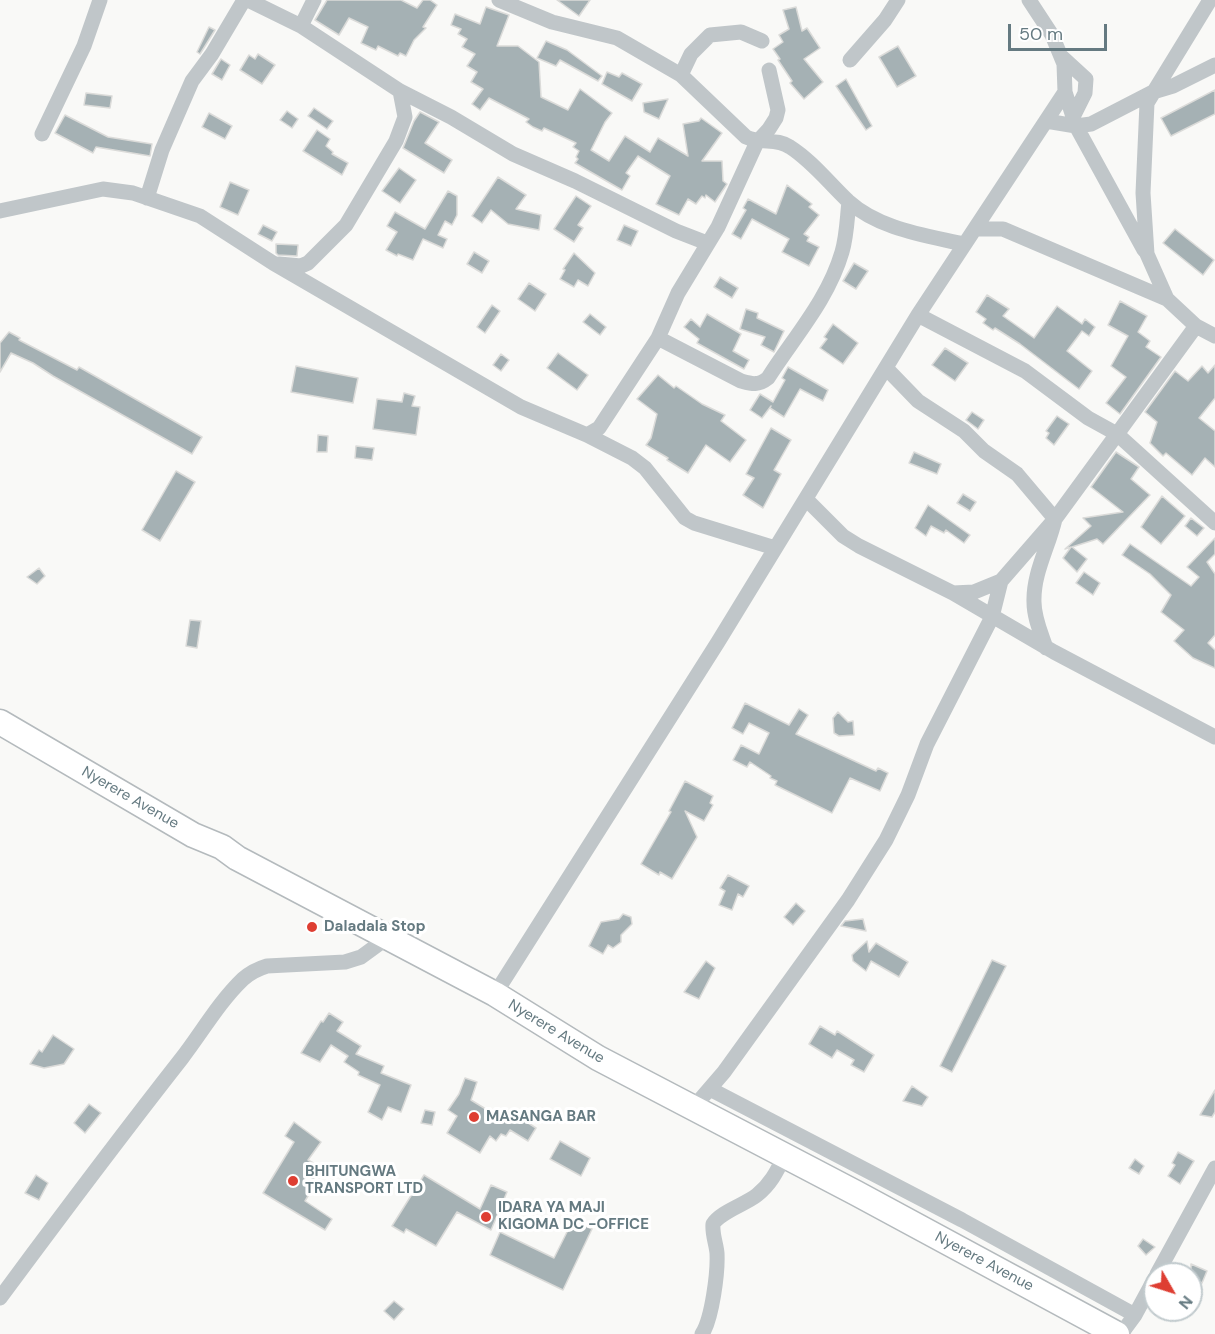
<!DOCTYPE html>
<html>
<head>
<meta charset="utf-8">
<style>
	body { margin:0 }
	#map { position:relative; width:1215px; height:1334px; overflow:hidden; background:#f9f9f7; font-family:"DM Sans",sans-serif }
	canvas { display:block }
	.north { position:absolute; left:1143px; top:1262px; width:60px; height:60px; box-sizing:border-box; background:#fff; border:2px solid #c1cacd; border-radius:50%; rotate:129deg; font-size:16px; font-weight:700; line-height:24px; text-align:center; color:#657a81 }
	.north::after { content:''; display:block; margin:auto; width:21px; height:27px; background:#de3e32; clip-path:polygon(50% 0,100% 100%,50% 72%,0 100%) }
	.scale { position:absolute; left:1008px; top:24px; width:99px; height:27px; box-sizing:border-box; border:3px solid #657a81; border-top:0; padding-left:8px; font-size:18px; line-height:21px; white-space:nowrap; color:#657a81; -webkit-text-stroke:4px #fff; paint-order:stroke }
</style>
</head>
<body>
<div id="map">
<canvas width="1215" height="1334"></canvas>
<div class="north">N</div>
<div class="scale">50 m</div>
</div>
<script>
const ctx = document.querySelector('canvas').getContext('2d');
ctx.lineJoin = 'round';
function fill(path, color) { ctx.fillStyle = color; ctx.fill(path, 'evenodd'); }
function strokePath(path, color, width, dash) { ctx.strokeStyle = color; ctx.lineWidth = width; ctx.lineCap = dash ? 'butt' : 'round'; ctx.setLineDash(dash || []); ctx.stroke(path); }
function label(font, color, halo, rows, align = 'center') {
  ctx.font = font + ' "DM Sans",sans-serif'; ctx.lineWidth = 6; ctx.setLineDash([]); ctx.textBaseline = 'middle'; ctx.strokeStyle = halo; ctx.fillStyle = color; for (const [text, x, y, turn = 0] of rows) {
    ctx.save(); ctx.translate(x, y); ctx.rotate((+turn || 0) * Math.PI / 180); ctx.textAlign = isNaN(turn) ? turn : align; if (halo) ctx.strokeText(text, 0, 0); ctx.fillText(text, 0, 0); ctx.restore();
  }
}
const building = new Path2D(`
	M327 0H401L417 8 423 0H430L437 5 423 27 426 28 414 40 406 56 400 53 398 56 378 46 376 50 361 43 368 27 349 18 339 35 315 20Z
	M557 0H590L579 16Z
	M486 7 509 15 497 46H518L539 62 541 97 568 110 580 89 612 113 605 122 591 150 609 161 625 136 650 152 658 138 688 156 683 124 699 121 701 118 722 133 702 161H722L723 181 727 184 715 202 706 195 705 198 702 196 696 204 688 199 679 215 656 204 670 176 638 156 626 173 630 176 622 190 575 163 578 159 576 157 579 151 573 147 576 143 544 128 542 131 533 127 526 122 529 119 489 98 480 110 472 104 483 89 471 82 477 72 467 66 475 54 462 47 467 39 458 34 461 29 451 25 455 14 480 24Z
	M796 7 802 31 807 28 820 48 804 59 823 82 804 99 790 83 792 81 778 60 780 59 773 49 783 42 779 35 789 29 783 10Z
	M209 27 215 30 200 54 197 52Z
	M546 41 567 50 602 76 598 81 560 60 556 66 537 58Z
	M898 46 916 76 897 87 879 57Z
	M258 54 275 65 262 84 240 70 249 55 255 59Z
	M221 59 230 65 222 80 212 74Z
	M607 72 619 77 622 73 642 84 632 101 602 84Z
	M846 79 872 126 866 130 836 86Z
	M1215 90V114L1171 136 1161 118Z
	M86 93 112 96 110 108 84 105Z
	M668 99 659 119 644 112 643 103Z
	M314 108 333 121 327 129 308 116Z
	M287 111 298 119 292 128 280 120Z
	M420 112 439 122 425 143 452 160 444 173 403 148 414 121Z
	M209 113 232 126 225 139 202 127Z
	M65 115 108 137 152 144 150 156 96 147 93 153 55 133Z
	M317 130 330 139 326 146 333 152 332 154 348 163 342 175 303 151Z
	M399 168 416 180 400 203 382 191Z
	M498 177 526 195 516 209 541 215 539 230 508 224 491 210 482 223 472 216Z
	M230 182 249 190 238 215 220 207Z
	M787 185 812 204 809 207 819 215 804 234 809 237 807 241 819 247 809 266 782 252 789 239 752 219 741 239 732 234 746 210 743 208 748 199 776 214Z
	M448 191 457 196V215L452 225 445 221 438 235 447 239 443 248 423 239 413 260 398 254 397 256 386 250 397 232 387 226 395 212 425 229Z
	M576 196 591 206 578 225 583 228 574 242 554 229Z
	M263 225 277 232 272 241 258 234Z
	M624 225 638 231 631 246 617 240Z
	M1175 229 1214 260 1203 275 1163 243Z
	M276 244 298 245 297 256 278 255 276 253Z
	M474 252 489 261 482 273 467 264Z
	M574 253 595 273 588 286 578 280 574 287 560 279 565 270 563 269Z
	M854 263 868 271 856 289 843 281Z
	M720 277 738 288 732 298 714 287Z
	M529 283 546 294 535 311 518 299Z
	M987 295 1009 309 1003 316 1034 338 1057 306 1082 324 1085 319 1095 327 1089 336 1082 331 1067 351 1092 371 1079 389 1020 344 995 328 993 330 983 323 986 319 976 312Z
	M1120 301 1147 316 1138 332 1150 341 1146 347 1161 357 1120 414 1106 403 1126 377 1111 366 1128 336 1108 325Z
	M492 305 500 311 485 333 477 327Z
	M746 309 758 313 757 318 784 331 774 352 761 345 765 337 740 329Z
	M590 314 606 327 600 335 583 322Z
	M707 314 741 334 733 351 749 360 744 369 697 343 699 339 684 327 691 319 700 327Z
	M833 324 858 343 843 364 820 348 827 339 824 337Z
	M9 332 20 338 19 340 77 370 79 367 202 437 192 454 53 376 33 363 11 353 0 372V343Z
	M945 348 968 363 955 381 932 365Z
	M558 353 588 375 577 390 547 368Z
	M501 354 509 360 501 371 493 365Z
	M1215 365V398L1199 418 1215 431V467L1205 458 1192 475 1166 453 1163 456 1150 443 1157 422 1145 412 1175 371 1188 381 1202 366 1208 373Z
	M296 366 358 378 353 403 291 392Z
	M788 367 828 390 823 401 800 389 784 417 770 408 771 406 762 418 750 410 760 394 773 402 785 380 782 378Z
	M658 375 674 388 676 386 702 404 725 415 721 421 746 440 730 462 706 445 688 473 667 460 668 458 646 445 651 438 657 414 637 399Z
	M404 393 415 396 412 406 420 407 416 435 373 429 377 399 402 402Z
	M972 412 984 420 978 429 966 420Z
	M1057 416 1069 424 1054 445 1046 438 1049 433 1046 431Z
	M771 428 791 440 774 470 781 474 763 508 743 495 754 478 746 474Z
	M318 435 328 436 327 452H317Z
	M356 446 374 448 372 460 355 458Z
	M914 452 941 464 937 474 909 463Z
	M1116 452 1139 467 1131 479 1150 495 1103 544 1097 539 1072 547 1087 559 1077 572 1063 558 1071 547 1065 549 1091 526 1083 518 1123 512 1091 487Z
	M176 471 195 482 160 541 142 530Z
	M963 494 976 502 970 511 957 503Z
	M1162 496 1185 516 1161 544 1141 527Z
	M928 505 970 535 964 543 946 530 944 533 931 526 926 536 915 528Z
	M1191 518 1204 528 1197 536 1185 526Z
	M1215 538V554L1207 562 1215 574V635L1208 643 1215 650V668L1193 658 1174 641 1184 630 1161 612 1171 595 1150 574 1122 555 1130 544 1191 586 1199 577 1187 567Z
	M39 568 45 576 37 584 27 577Z
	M1084 572 1100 583 1093 595 1076 583Z
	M190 620 201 621 197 648 186 646Z
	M745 703 789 725 799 709 808 715 796 734 876 771 878 768 888 773 880 791 850 778 832 813 775 785 777 781 770 778 771 776 750 762 747 767 733 760 741 745 759 754 769 733 749 723 743 734 732 728Z
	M838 712 848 722 853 721 854 735 839 736 834 733 833 718Z
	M685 781 713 796 710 803 713 805 704 821 685 811 697 837 672 879 660 872 659 875 641 864 671 812 669 811Z
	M728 875 749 886 743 897 738 894 732 910 719 905 725 891 720 888Z
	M796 903 805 911 793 925 784 917Z
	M623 914 631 917 632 924 621 935V942L613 948 608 945 603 954 589 946 601 922 619 919Z
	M863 919 866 931 841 926 845 921Z
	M867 941 869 952 876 943 908 962 899 977 871 961 866 971 853 961 852 955Z
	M992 960 1006 966 952 1072 940 1066Z
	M706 961 715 968 699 999 684 992Z
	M329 1013 343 1022 337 1031 361 1046 356 1054 384 1066 381 1073 411 1085 401 1112 388 1107 382 1120 368 1112 380 1085 358 1075 359 1072 344 1062 348 1056 331 1045 320 1062 301 1053 321 1021 323 1022Z
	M820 1026 835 1035 837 1031 874 1055 864 1072 851 1065 854 1060 837 1050 832 1058 809 1044Z
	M53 1035 74 1049 64 1064 44 1068 30 1064 39 1050 42 1052Z
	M465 1078 477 1082 471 1100 502 1119 508 1110 536 1128 528 1141 510 1130 506 1136 501 1134 496 1141 490 1136 480 1153 447 1133 457 1116 448 1110 459 1094Z
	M912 1086 928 1097 922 1106 903 1101Z
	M1215 1090V1112L1212 1117 1200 1115Z
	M89 1104 101 1113 85 1133 74 1123Z
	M425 1110 435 1112 432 1125 421 1123Z
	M294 1122 321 1142 308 1160 324 1169 305 1201 332 1219 325 1230 263 1193 294 1142 285 1136Z
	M560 1141 590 1158 581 1176 550 1159Z
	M1178 1152 1194 1161 1180 1184 1168 1176 1175 1165 1172 1163Z
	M1135 1159 1144 1166 1139 1174 1129 1168Z
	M36 1175 48 1183 39 1200 25 1193Z
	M424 1175 480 1209 491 1185 507 1192 491 1230 457 1212 436 1246 406 1229 404 1233 392 1226Z
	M573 1220 592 1229 563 1290 490 1255 500 1232 554 1258Z
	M1143 1239 1155 1247 1146 1255 1138 1246Z
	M1191 1264 1207 1271 1202 1283 1191 1278Z
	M394 1301 404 1309 394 1320 384 1311Z`);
fill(building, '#a5b1b4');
strokePath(building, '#dbdbd9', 1.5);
const primary = new Path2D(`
	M0 722 193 835 222 847 237 858 495 994 598 1058 856 1193 1117 1334`);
strokePath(primary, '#b4babd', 27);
strokePath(new Path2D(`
	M248 0 301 26 400 91 451 117 513 154 575 181 676 231 707 243
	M499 0 552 22 617 38 681 75 746 137C761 144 777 138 790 147 812 161 829 183 848 201 879 229 924 235 963 244
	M1029 0 1052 35 1064 64 1065 92 1076 126 1144 250
	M1210 0 1147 103 1143 193 1147 254 1167 299 1196 326 1215 336
	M301 26 314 0
	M1062 57 1086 79 1085 93 1073 117
	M850 60 885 20 898 0
	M681 75 691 54 710 35 741 32 762 41
	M1046 121 1076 126 1091 124 1153 92 1173 86 1215 65
	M42 134 84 46 100 0
	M147 198 162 150 192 81 212 54 244 0
	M0 211 103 189 133 193 200 216 273 263 521 407 587 435 632 458 645 468 685 518 694 523 775 548
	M975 229H1003L1167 299
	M279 264 301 266 308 263 346 225 396 141 405 117 400 91
	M918 315 1025 371 1088 418 1117 434 1215 523
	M658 338 741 381C752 384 758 386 768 378 794 337 828 300 842 252 847 235 847 218 849 202
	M887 369 918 401 964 431 984 451 1017 474 1055 519C1049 546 1033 573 1034 602 1034 618 1041 633 1046 648
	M587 435 599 428 658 338 678 293 718 227 757 142 769 129 776 118 778 110 769 70
	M806 499 843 536 859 546 953 593 1054 652 1215 737
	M953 593 974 592 1001 581
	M495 994 718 642 918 315 1065 92
	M710 1089 962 1220 1135 1315
	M693 1108 724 1072 848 900 886 840 908 795 927 744 992 617 1001 581 1055 519 1196 326
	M1157 1274 1215 1168
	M0 1298C60 1217 120 1137 182 1058 202 1032 219 1002 243 979 251 972 257 969 267 966L345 962 361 957 387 938
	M702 1334C712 1319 718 1272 717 1253 716 1243 712 1234 713 1224 720 1212 746 1204 757 1195 771 1184 777 1171 785 1155
	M1121 1334 1135 1315 1155 1278`), '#c0c6c9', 15);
strokePath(primary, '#fff', 24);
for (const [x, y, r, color] of [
	[312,927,6,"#de3e32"],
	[474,1117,6,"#de3e32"],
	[293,1181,6,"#de3e32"],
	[486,1217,6,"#de3e32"]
]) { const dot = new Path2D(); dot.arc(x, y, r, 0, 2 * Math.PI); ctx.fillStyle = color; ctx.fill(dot); strokePath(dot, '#fff', 2); }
label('15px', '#657a81', '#fff', [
	["Nyerere Avenue",130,798,30],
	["Nyerere Avenue",556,1032,31],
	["Nyerere Avenue",984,1262,28]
]);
label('bold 15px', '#657a81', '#fff', [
	["Daladala Stop",324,927],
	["MASANGA BAR",486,1117],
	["BHITUNGWA",305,1172],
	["TRANSPORT LTD",305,1189],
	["IDARA YA MAJI",498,1208],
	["KIGOMA DC -OFFICE",498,1225]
], 'left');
</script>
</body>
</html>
